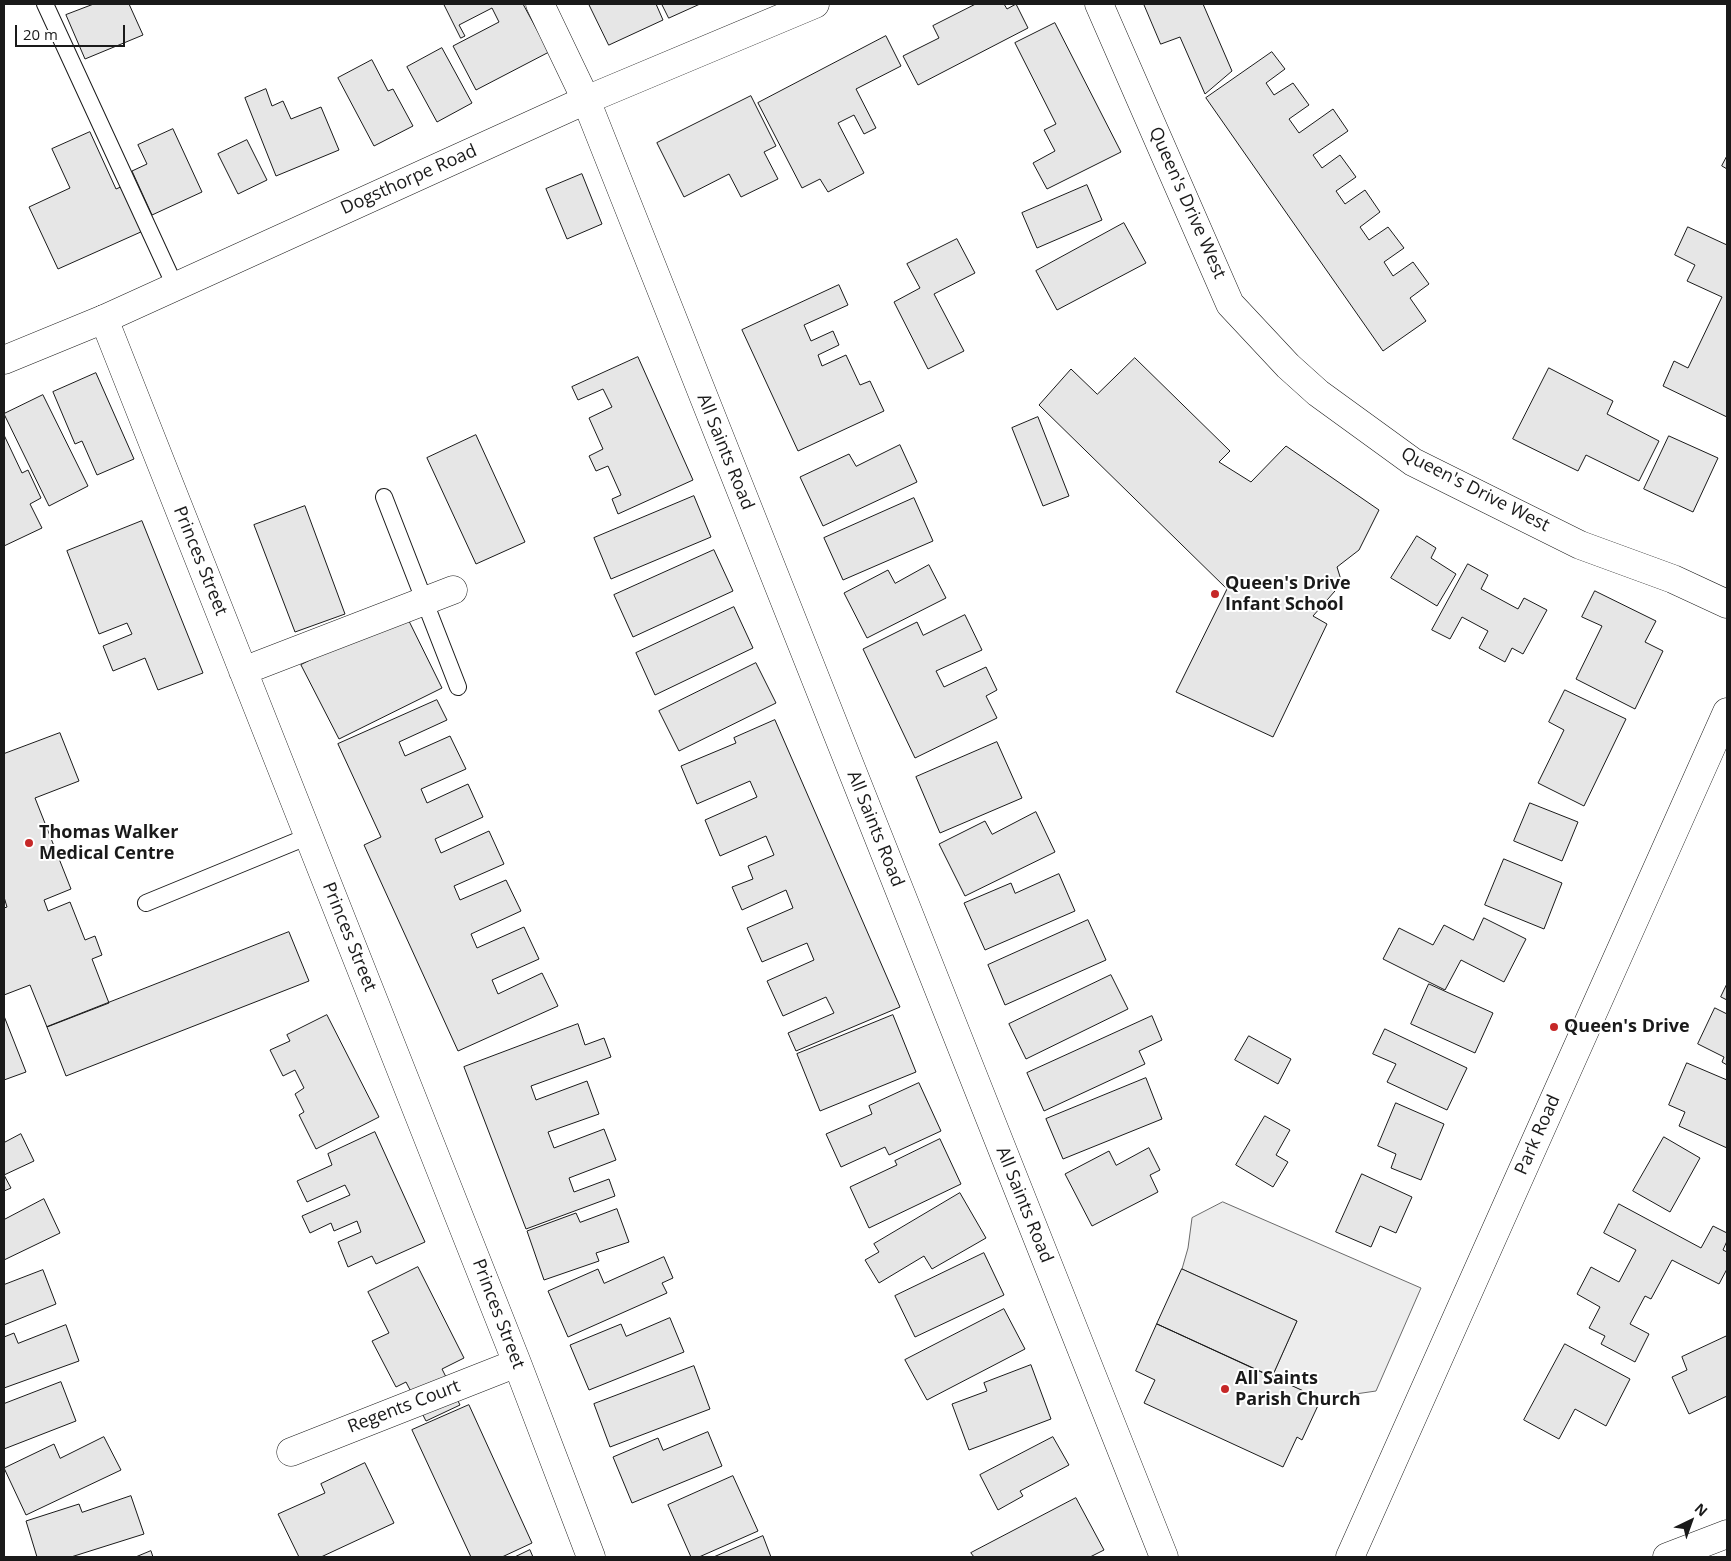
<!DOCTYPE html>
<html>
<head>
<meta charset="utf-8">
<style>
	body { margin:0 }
	#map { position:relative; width:1731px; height:1561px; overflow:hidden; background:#fff; font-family:"Open Sans",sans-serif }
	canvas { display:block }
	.frame { position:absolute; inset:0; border:5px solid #1a1a1a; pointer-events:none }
	.north { position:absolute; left:1666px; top:1496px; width:50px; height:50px; -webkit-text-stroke:4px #fff; paint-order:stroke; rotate:42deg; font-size:14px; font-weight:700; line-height:20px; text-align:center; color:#1a1a1a }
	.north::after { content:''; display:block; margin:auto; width:18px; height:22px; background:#1a1a1a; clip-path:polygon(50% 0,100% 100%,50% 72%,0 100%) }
	.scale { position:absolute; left:15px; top:25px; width:110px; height:22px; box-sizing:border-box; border:2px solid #1a1a1a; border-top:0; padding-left:6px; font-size:15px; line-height:18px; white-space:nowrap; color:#1a1a1a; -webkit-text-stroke:4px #fff; paint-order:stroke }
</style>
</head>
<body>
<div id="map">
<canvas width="1731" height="1561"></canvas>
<div class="frame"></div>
<div class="north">N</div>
<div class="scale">20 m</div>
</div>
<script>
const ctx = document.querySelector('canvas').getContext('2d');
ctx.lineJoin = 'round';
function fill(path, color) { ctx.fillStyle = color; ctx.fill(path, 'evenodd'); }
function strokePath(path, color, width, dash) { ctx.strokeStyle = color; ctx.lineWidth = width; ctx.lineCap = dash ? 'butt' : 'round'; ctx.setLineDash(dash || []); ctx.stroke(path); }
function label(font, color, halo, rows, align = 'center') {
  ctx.font = font + ' "Open Sans",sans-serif'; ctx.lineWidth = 4; ctx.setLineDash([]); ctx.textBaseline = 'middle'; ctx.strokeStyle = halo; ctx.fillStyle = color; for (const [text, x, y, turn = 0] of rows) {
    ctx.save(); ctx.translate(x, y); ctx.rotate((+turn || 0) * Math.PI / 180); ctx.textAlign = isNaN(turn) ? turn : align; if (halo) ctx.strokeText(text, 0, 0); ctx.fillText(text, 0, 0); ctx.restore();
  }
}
const built = new Path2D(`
	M1223 1202 1421 1288 1376 1391 1321 1399 1272 1377 1297 1321 1182 1269 1188 1248 1192 1218Z`);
fill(built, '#ededed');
strokePath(built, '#6a6a6a', 1);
const building = new Path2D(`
	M94 4H129L143 35 85 59 66 15Z
	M444 4H523L549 52 476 90 453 46 499 22 492 8 459 25 465 36 461 38Z
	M589 4H656L663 20 609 45Z
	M662 4H700L669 18Z
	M976 4H1004L1007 9 1016 4 1028 28 918 85 903 56 939 38 933 26Z
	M1144 4H1203L1232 71 1205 94 1180 37 1161 44Z
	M1055 23 1121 152 1047 189 1033 163 1055 151 1044 130 1056 124 1015 43Z
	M886 36 901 66 856 89 876 128 864 134 854 115 838 123 864 173 828 192 820 179 802 188 758 103Z
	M442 48 472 103 437 122 407 67Z
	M1272 52 1285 69 1266 83 1274 95 1293 83 1309 105 1289 119 1299 133 1333 109 1348 131 1313 155 1322 168 1340 155 1356 177 1336 191 1345 204 1365 190 1380 212 1360 227 1369 240 1388 227 1404 248 1384 262 1393 276 1413 262 1429 284 1410 298 1426 321 1383 351 1206 98Z
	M372 60 388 91 393 89 413 126 374 146 338 78Z
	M266 89 272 106 283 101 291 119 321 107 339 150 276 176 245 98Z
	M751 96 776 146 764 152 778 179 741 197 729 174 684 197 657 143Z
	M173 129 202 192 152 215 132 171 147 164 138 145Z
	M90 132 116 189 123 186 143 231 58 269 29 207 70 188 52 149Z
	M247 140 267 180 238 194 218 154Z
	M1727 156V169L1722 166Z
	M582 174 602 224 567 239 546 189Z
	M1087 185 1102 220 1037 248 1022 213Z
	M1124 223 1146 263 1057 310 1036 271Z
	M1688 227 1727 245V417L1663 386 1674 361 1688 368 1722 297 1687 281 1695 265 1675 255Z
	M957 239 975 273 934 294 964 351 928 369 894 302 920 288 907 264Z
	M839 285 848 305 804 325 811 341 833 331 839 345 818 355 822 366 846 355 860 385 870 381 884 411 798 451 742 330Z
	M638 357 693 480 618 514 612 499 621 495 608 466 596 471 589 456 603 449 589 418 612 407 603 389 578 400 572 387Z
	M1135 358 1230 451 1219 462 1251 482 1286 446 1379 510 1359 550 1337 567 1342 583 1313 616 1327 624 1273 737 1176 692 1227 589 1039 405 1071 369 1097 394Z
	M1549 368 1613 401 1607 414 1659 441 1639 481 1586 455 1578 471 1513 439Z
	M96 373 134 459 97 475 82 441 75 444 53 392Z
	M43 395 88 486 49 506 4 414Z
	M1038 417 1069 496 1043 506 1012 428Z
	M4 435 22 473 28 470 41 498 30 504 42 528 4 546Z
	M476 435 525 542 476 564 427 458Z
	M1669 436 1718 458 1693 512 1644 489Z
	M900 445 917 482 823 526 800 477 849 454 856 466Z
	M694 496 711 537 611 579 594 538Z
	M914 498 933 541 843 580 824 538Z
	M305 506 345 614 295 632 254 525Z
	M142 521 203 673 158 690 145 658 113 671 103 646 132 634 127 623 99 634 67 551Z
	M1417 536 1436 548 1431 558 1456 574 1437 606 1391 578Z
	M714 550 733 591 633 637 614 595Z
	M1468 564 1488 575 1481 589 1518 609 1524 598 1547 610 1523 654 1512 648 1505 662 1479 648 1488 631 1462 617 1450 639 1432 630Z
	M929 565 946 598 867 638 844 593 888 570 895 583Z
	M1595 591 1656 621 1645 642 1663 651 1635 709 1576 679 1602 626 1582 617Z
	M734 607 753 648 655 695 636 653Z
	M405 613 442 688 339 739 301 665Z
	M965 615 982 650 936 671 944 687 986 667 997 690 986 696 997 718 915 758 863 649 917 622 923 635Z
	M756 663 776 703 679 751 659 711Z
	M1565 690 1626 719 1584 806 1538 783 1564 730 1549 722Z
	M437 700 447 720 399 742 405 756 450 736 466 769 421 789 427 803 468 784 483 817 435 839 441 853 489 831 504 864 454 886 460 900 506 880 521 911 471 934 477 948 524 927 539 959 492 980 498 994 542 973 558 1006 458 1051 364 845 381 837 338 744Z
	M775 720 900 1007 796 1051 788 1033 834 1013 826 997 783 1016 767 981 814 960 807 943 762 962 747 928 793 908 786 890 742 910 732 887 753 879 748 866 774 855 766 836 720 856 705 820 757 797 750 781 697 804 681 766 736 743 734 738Z
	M60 733 79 781 35 798 71 889 44 900 48 911 70 902 85 940 95 936 102 955 92 959 109 1003 47 1027 30 985 4 995V908L7 907 4 897V754Z
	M997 742 1022 798 940 833 916 777Z
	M1530 803 1578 822 1562 861 1514 841Z
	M1036 812 1055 852 965 896 939 844 985 821 992 834Z
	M1504 859 1562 883 1544 929 1485 905Z
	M1059 874 1075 911 985 950 964 903 1011 883 1015 893Z
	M1484 918 1526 939 1504 982 1461 960 1445 990 1383 959 1399 928 1433 945 1444 925 1473 940Z
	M1088 920 1106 960 1005 1005 988 965Z
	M289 932 309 981 66 1076 47 1027Z
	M1111 975 1128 1009 1026 1059 1009 1024Z
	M1429 984 1493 1013 1475 1053 1411 1024Z
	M1727 984V1000L1721 997Z
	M1715 1008 1727 1014V1065L1722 1062 1724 1057 1698 1044Z
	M327 1015 379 1117 316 1149 299 1115 304 1112 295 1094 304 1088 295 1070 283 1076 270 1050 290 1041 287 1035Z
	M893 1015 916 1072 820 1111 797 1054Z
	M4 1016 26 1072 4 1080Z
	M1152 1016 1162 1040 1139 1051 1145 1064 1044 1111 1027 1073Z
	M578 1024 585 1045 604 1038 611 1057 531 1086 536 1100 587 1081 599 1114 548 1132 554 1148 604 1129 616 1160 569 1178 574 1192 609 1179 615 1196 526 1229 464 1067Z
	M1385 1029 1467 1068 1447 1110 1387 1082 1396 1064 1373 1054Z
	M1249 1036 1291 1059 1278 1084 1235 1060Z
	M1687 1063 1727 1080V1148L1679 1126 1685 1112 1669 1105Z
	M1146 1078 1162 1119 1063 1159 1046 1119Z
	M919 1083 941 1131 889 1155 885 1147 841 1167 826 1134 872 1114 869 1106Z
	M1396 1103 1444 1124 1421 1180 1391 1168 1396 1154 1378 1146Z
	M1265 1116 1290 1130 1276 1155 1288 1162 1273 1187 1236 1165Z
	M375 1132 425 1242 376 1264 372 1256 348 1267 338 1242 361 1232 357 1221 334 1231 331 1223 310 1233 302 1216 350 1195 345 1185 307 1202 297 1181 332 1165 328 1154Z
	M21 1134 34 1161 4 1175 11 1188 4 1191V1143Z
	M1664 1137 1700 1158 1670 1212 1633 1191Z
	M940 1139 961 1184 869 1228 850 1187 897 1165 895 1161Z
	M1149 1148 1160 1170 1150 1175 1158 1192 1092 1226 1065 1174 1109 1151 1116 1165Z
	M1362 1174 1412 1197 1396 1233 1380 1226 1371 1247 1336 1232Z
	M960 1193 986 1238 932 1269 924 1256 879 1283 865 1260 879 1252 874 1244Z
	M44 1199 60 1233 4 1260V1220Z
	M1619 1204 1701 1248 1713 1226 1727 1233V1241L1723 1250 1727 1252V1269L1719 1284 1672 1260 1651 1299 1645 1296 1630 1324 1649 1334 1635 1362 1601 1344 1605 1336 1589 1328 1600 1307 1577 1294 1591 1267 1619 1282 1636 1250 1604 1233Z
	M617 1209 629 1242 596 1253 599 1261 544 1280 527 1231 576 1213 580 1222Z
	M984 1253 1004 1295 915 1337 895 1296Z
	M664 1257 673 1278 662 1283 667 1293 568 1337 548 1291 598 1269 604 1283Z
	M418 1267 464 1358 442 1369 460 1405 426 1421 406 1382 396 1387 372 1341 389 1333 368 1292Z
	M1182 1269 1297 1321 1272 1377 1157 1324Z
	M43 1270 56 1304 4 1325V1285Z
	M1004 1309 1025 1349 927 1400 905 1360Z
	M670 1318 684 1352 589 1390 570 1345 621 1324 626 1336Z
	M1157 1324 1321 1399 1302 1440 1297 1437 1283 1467 1144 1403 1155 1380 1136 1371Z
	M66 1325 79 1361 4 1388V1337L14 1333 18 1343Z
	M1727 1336V1396L1689 1414 1672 1377 1687 1370 1682 1357Z
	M1565 1344 1630 1379 1606 1426 1575 1409 1559 1439 1524 1420Z
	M1031 1365 1051 1419 969 1450 952 1404 987 1391 984 1383Z
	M694 1366 710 1409 610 1447 594 1404Z
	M61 1382 76 1421 4 1449V1404Z
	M469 1405 532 1543 502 1557H471L412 1430Z
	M708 1432 722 1466 632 1503 613 1457 658 1438 663 1450Z
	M104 1437 121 1470 26 1515 4 1468 54 1444 60 1458Z
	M1053 1437 1069 1465 1020 1491 1023 1496 998 1510 980 1475Z
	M365 1463 394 1523 321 1557H299L278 1514 325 1493 321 1484Z
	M733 1476 758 1531 699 1557H691L668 1505Z
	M131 1496 144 1534 71 1557H37L26 1521 79 1504 82 1512Z
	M1076 1498 1104 1550 1090 1557H974L971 1553Z
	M763 1536 771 1557H714Z
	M530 1550 533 1557H515Z
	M151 1551 153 1557H136Z`);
fill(building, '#e6e6e6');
strokePath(building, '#1a1a1a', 1);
const service = new Path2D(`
	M45 4 175 286
	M384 497 458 687
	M146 903 309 836`);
const minor = new Path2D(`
	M540 4 586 100 1164 1557
	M1099 4 1230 304 1288 366 1318 393 1413 462 1580 545 1673 579 1727 604
	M104 319 517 1363 591 1557
	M243 671 453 590
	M291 1452 517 1363
	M1667 1557 1727 1534`);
const tertiary = new Path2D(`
	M4 360 104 319 586 100 815 4
	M1350 1557 1727 712`);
strokePath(service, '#1a1a1a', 18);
strokePath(minor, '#1a1a1a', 29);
strokePath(tertiary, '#1a1a1a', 29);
strokePath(service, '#fff', 16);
strokePath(minor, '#fff', 28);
strokePath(tertiary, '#fff', 28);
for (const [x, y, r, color] of [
	[1215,594,5,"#c62828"],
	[29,843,5,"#c62828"],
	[1554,1027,5,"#c62828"],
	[1225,1389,5,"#c62828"]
]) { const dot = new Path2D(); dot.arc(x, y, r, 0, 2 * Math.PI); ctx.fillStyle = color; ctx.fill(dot); strokePath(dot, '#fff', 2); }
label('18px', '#1a1a1a', '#fff', [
	["Dogsthorpe Road",409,180,-24],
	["Queen's Drive West",1187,203,66],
	["All Saints Road",725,452,68],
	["Queen's Drive West",1475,490,27],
	["Princes Street",200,561,68],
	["All Saints Road",875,829,68],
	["Princes Street",349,937,68],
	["Park Road",1538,1135,-66],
	["All Saints Road",1024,1205,68],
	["Princes Street",498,1314,69],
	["Regents Court",404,1407,-21]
]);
label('bold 18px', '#1a1a1a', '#fff', [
	["Queen's Drive",1225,584],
	["Infant School",1225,605],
	["Thomas Walker",39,833],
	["Medical Centre",39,854],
	["Queen's Drive",1564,1027],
	["All Saints",1235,1379],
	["Parish Church",1235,1400]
], 'left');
</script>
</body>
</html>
